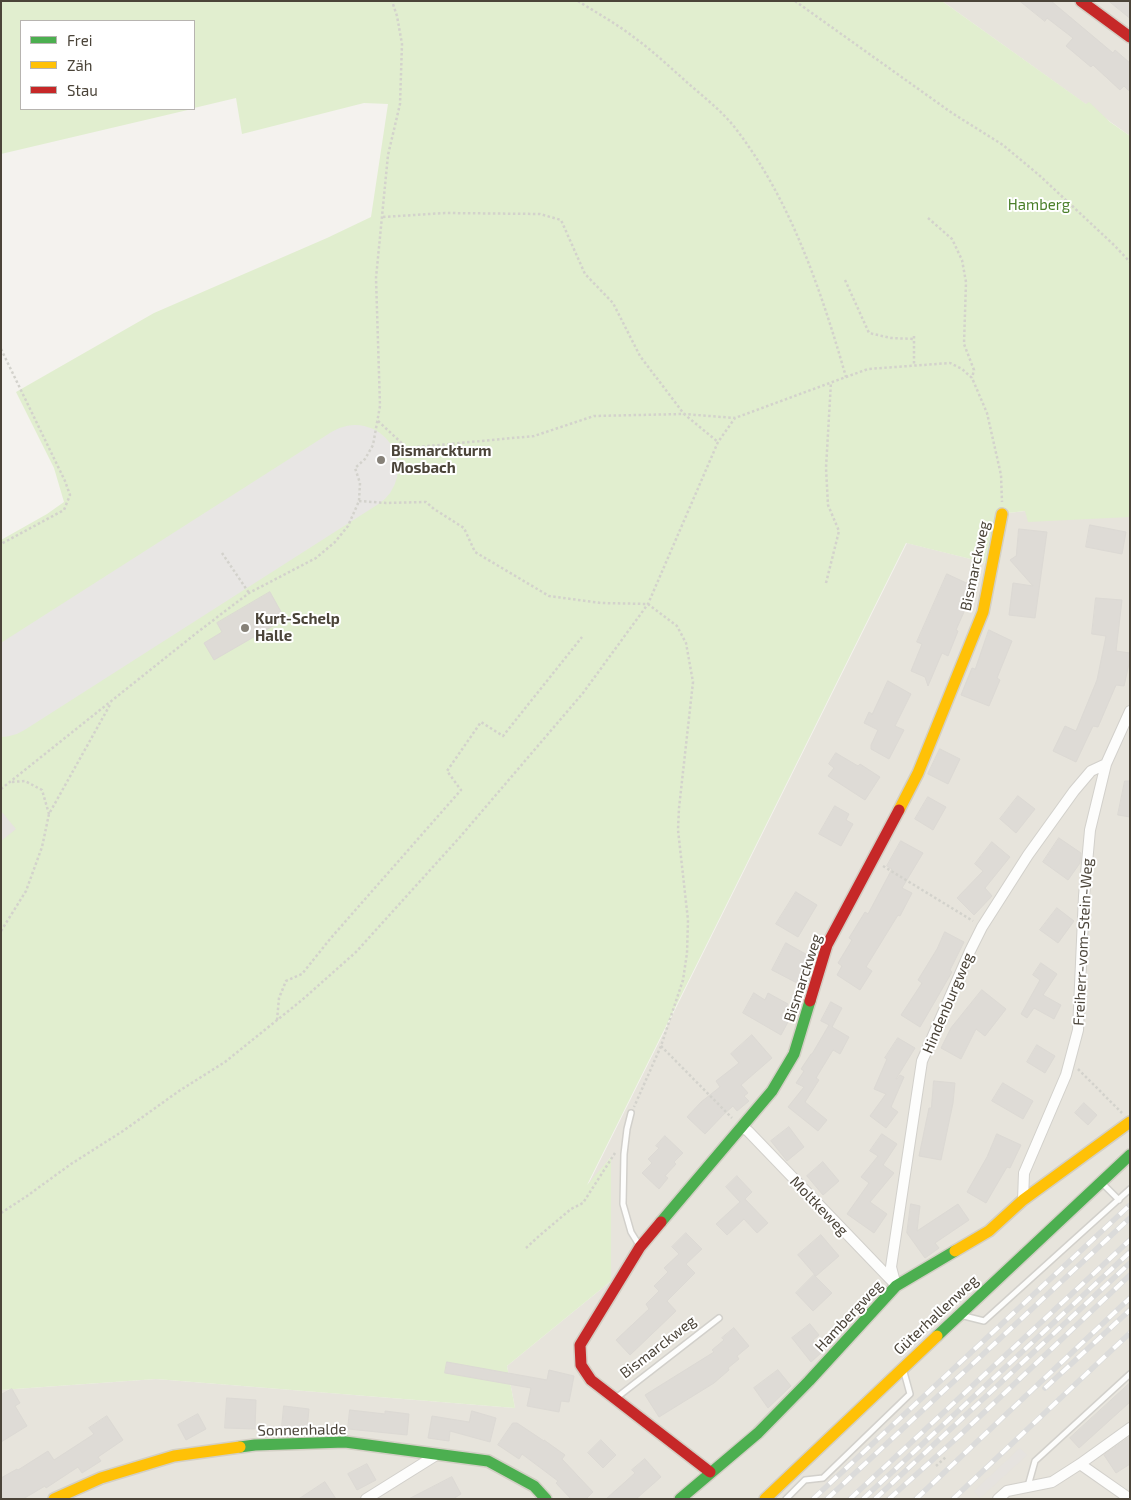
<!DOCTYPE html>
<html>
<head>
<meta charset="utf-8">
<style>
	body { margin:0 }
	#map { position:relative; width:1131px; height:1500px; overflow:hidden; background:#f4f2ee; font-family:"Exo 2",sans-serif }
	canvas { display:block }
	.frame { position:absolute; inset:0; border:2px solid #4b4439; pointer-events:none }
	.legend { position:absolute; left:20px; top:20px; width:175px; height:90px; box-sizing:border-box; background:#fff; border:1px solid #b7b4b0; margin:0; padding:6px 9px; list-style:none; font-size:15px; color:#4b4439 }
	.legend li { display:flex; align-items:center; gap:10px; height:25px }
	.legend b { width:25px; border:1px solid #b7b4b0 }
</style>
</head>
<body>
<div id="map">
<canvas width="1131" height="1500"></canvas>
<div class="frame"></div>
<ul class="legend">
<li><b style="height:6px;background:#4caf50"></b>Frei</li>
<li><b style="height:6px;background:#ffc107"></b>Zäh</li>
<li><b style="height:6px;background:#c62828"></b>Stau</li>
</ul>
</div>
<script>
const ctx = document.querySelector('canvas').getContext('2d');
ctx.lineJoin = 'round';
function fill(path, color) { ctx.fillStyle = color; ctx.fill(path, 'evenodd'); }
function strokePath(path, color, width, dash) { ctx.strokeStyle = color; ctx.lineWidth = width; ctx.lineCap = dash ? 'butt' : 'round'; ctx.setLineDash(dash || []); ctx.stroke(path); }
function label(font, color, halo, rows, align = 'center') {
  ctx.font = font + ' "Exo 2",sans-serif'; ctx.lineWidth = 4; ctx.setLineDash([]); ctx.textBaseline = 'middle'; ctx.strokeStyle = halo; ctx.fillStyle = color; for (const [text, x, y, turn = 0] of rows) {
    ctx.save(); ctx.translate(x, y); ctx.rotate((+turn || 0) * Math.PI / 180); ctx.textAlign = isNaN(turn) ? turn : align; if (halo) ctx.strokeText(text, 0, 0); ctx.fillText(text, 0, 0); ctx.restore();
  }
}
fill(new Path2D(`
	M942 1H1130V136Z
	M1130 499V1499H1V1390L156 1379 515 1408 507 1366 611 1281 610 1158 586 1189 907 543 999 566 1008 513Z`), '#e7e4dc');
fill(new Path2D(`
	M1 1H942L1086 104 1089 102 1110 122 1130 136V517L1028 522 1025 511 1008 513 999 566 906 543 587 1185 611 1157V1281L507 1366 515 1408 156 1379 1 1390V540L47 514 64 502 54 468 16 392 154 313 327 238 371 217 388 104 364 103 242 134 236 98 194 108V21H21V109H192L1 154Z`), '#e1eecf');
fill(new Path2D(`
	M1 811 16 829 1 841Z
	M1020 1448 1027 1455 980 1498 974 1491Z`), '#e6e3df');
strokePath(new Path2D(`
	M1 694 355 468`), '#e8e6e4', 86);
const building = new Path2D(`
	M1020 1H1051L1113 53 1115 50 1130 63V92L1124 86 1120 90 1093 65 1091 67 1066 46 1073 38 1047 18 1045 21Z
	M1109 1H1130V18Z
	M1090 525 1126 532 1122 554 1086 547Z
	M1019 529 1047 532 1035 618 1009 615 1013 583 1033 586 1010 560 1016 556Z
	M947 574 975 587 956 630 958 631 948 656 942 653 928 686 925 677 911 671 922 644 917 642Z
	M270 592 285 619 214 660 204 643 222 632 217 623Z
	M1096 598 1122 600 1116 651 1130 653V659L1124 686 1116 685 1098 727 1093 726 1076 762 1053 751 1065 726 1076 731 1097 680 1106 636 1092 634Z
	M989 630 1012 641 997 678 1000 680 989 706 961 695 972 668 975 669Z
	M888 681 911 694 895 726 904 730 889 759 871 749V745L878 730 864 723 869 712 872 714Z
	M940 749 960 759 948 784 928 774Z
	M836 753 858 766 860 764 880 777 865 800 828 776 834 768 829 764Z
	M1125 781H1130V817L1118 815Z
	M1018 796 1035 809 1016 833 1000 819Z
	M928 797 946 807 933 830 915 819Z
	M835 806 849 814 846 820 853 824 841 846 819 834Z
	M1059 838 1081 853 1080 863 1068 880 1043 862Z
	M901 841 923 853 902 888 912 893 900 916 898 915 866 967 872 971 860 990 837 975 842 966 838 963 852 940 849 938 865 912 868 914 892 869 887 866Z
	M992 842 1010 857 985 888 992 896 974 915 957 898 983 871 975 864Z
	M796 892 817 905 798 937 776 924Z
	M1057 908 1074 921 1058 943 1040 930Z
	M945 932 964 942 950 970 952 972 920 1027 901 1015 922 983 918 980 937 949Z
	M786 943 811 957 797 983 772 970Z
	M1041 963 1057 974 1043 995 1061 1005 1054 1019 1034 1008 1027 1018 1021 1014 1040 980 1033 975Z
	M982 990 1006 1009 985 1036 976 1029 961 1059 941 1048 951 1028Z
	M754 993 765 1000 768 993 788 1004 781 1015 789 1020 781 1035 743 1013Z
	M831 1002 842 1008 832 1027 849 1037 840 1054 833 1050 816 1078 819 1080 805 1102 827 1120 818 1131 788 1107 804 1087 796 1083 804 1071 801 1069 811 1054H812L829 1025 821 1021Z
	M752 1035 772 1058 741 1085 748 1093 744 1096 749 1101 737 1111 733 1106 723 1115 705 1134 687 1117 701 1102 720 1087 716 1081 739 1063 731 1054Z
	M898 1038 915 1048 896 1079H897L900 1075 904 1077 891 1107 898 1112 886 1128 870 1116 886 1094 874 1089 887 1059 885 1058Z
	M1037 1045 1055 1056 1045 1073 1027 1062Z
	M934 1081 955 1083 953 1103 941 1160 919 1156 929 1108H931Z
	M1003 1083 1033 1101 1023 1119 992 1101Z
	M1084 1103 1097 1115 1088 1125 1075 1113Z
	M789 1127 804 1147 787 1161 771 1141Z
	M882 1134 897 1144 883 1165 894 1173 870 1202 887 1214 874 1233 847 1214 869 1183 861 1177 878 1156 870 1151Z
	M997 1134 1021 1145 1010 1168 1007 1167 986 1203 967 1192 987 1157Z
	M665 1136 683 1153 674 1162 676 1164 665 1176 668 1178 659 1189 642 1173 652 1163 648 1159 659 1148 656 1146Z
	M823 1162 839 1181 823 1195 807 1176Z
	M737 1176 752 1192 745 1199 768 1223 757 1233 744 1219 727 1235 716 1224 740 1202 726 1187Z
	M911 1204 920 1206 917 1231 958 1204 969 1220 935 1243 939 1248 925 1258 907 1233Z
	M686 1233 702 1249 686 1264 695 1273 667 1301 676 1311 630 1355 616 1340 649 1309 646 1304 659 1291 654 1286 668 1272 664 1268 679 1254 672 1247Z
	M821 1235 839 1256 816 1276 798 1255Z
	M814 1275 832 1293 813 1311 796 1293Z
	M810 1324 819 1335 813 1340 822 1352 811 1362 792 1338Z
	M734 1328 749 1346 737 1356 739 1359 728 1368 729 1370 714 1383 659 1417 645 1395 714 1352 712 1350 724 1340 722 1338Z
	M447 1362 547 1380 549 1370 574 1376 569 1402 561 1401 559 1412 527 1406 531 1388 445 1373Z
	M778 1370 791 1386 768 1408 754 1388Z
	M1130 1383V1402L1079 1448 1070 1438Z
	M12 1389 20 1403 15 1406 27 1426 1 1442V1395Z
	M227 1398 256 1400 255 1429 225 1428Z
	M284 1406 309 1409 307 1430 282 1427Z
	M350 1410 385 1414V1411L409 1414 407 1435 348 1429Z
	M472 1411 496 1418 490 1442 450 1431 449 1441 428 1438 432 1416 469 1422Z
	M198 1414 206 1429 186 1440 178 1425Z
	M107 1416 123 1440 98 1457 101 1461 82 1473 78 1467 46 1488 45 1486 23 1499H3L1 1495V1478L17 1469 18 1470 48 1451 54 1460 94 1434 89 1428Z
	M513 1423H517L544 1441V1440L565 1455 562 1459 593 1492 586 1499H571L556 1483 558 1481 522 1454 519 1459 498 1445Z
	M1130 1437V1464L1116 1473 1104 1455Z
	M601 1440 616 1455 603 1468 588 1453Z
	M645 1459 661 1477 636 1499H606L635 1473 632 1470Z
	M367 1464 376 1480 357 1490 348 1474Z
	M452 1477 461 1494 453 1499H409Z
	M325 1482 336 1499H299Z`);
fill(building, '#dedbd6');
strokePath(building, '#dcd9d4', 1);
const lane = new Path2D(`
	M631 1113 627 1129 624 1154 623 1204 631 1232 639 1245
	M1103 1184 1119 1200
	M964 1316 984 1321 1130 1189
	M616 1398 719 1318
	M1028 1486 1035 1461 1130 1374
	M786 1499 805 1480 823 1478 910 1394 904 1372`);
const street = new Path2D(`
	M741 1127 748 1131 896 1285
	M1023 1200 1024 1173 1066 1075 1078 1030 1084 896 1090 830 1106 764 1130 711
	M896 1286 891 1267 922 1061 970 951 982 927 1028 855 1074 791 1091 771 1106 764
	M1080 1464 1130 1499
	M366 1499 438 1454
	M998 1499 1007 1491 1052 1482 1080 1464 1130 1428`);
const fast = new Path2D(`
	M661 1222 772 1091 794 1054 810 1001
	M937 1336 1130 1155
	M240 1447 255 1445 345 1442 488 1461 534 1486 546 1499
	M680 1499 758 1433 809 1381 896 1286 955 1251`);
const slow = new Path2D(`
	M899 810 918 773 983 612 1002 514
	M955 1251 989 1231 1023 1200 1130 1122
	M54 1499 101 1478 174 1456 240 1447
	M765 1499 937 1336`);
const jam = new Path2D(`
	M1081 1 1130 37
	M810 1001 827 945 899 810
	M661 1222 640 1247 580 1345 581 1365 591 1380 710 1472`);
strokePath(lane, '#d2d0cb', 8);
strokePath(street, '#d2d0cb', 12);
strokePath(fast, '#d3cfc5', 14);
strokePath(slow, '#d3cfc5', 14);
strokePath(jam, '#d3cfc5', 14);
strokePath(new Path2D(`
	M578 1C597 13 617 24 635 38 654 52 672 69 690 85 706 99 723 112 736 129 791 201 821 290 846 377
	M795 1 952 113 1003 145 1039 175 1114 245 1130 262
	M383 217 445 213 540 214 561 220 585 274 613 303 640 356 684 414 735 418
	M928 218 952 239 962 260 966 282 964 344 974 370 972 378
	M845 280 869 333 891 338 914 339
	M914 336V365
	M1 349 65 481 70 495 64 510 1 544
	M378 421 407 448 534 436 594 416 684 414 718 442
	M359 501 386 503 426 502 434 509 464 528 475 552 549 596 601 603 648 604 677 626 686 643 693 682 679 808 678 830 688 920 687 953 683 980 661 1046 634 1107
	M222 553 249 593
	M826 583 839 531 828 505 826 468 831 382
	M12 782 25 781 42 790 49 814
	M1 789 199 631 249 593 316 558 335 542 348 526 359 501 360 483 355 468 365 459 373 445 380 406 376 278 388 155 400 104 402 44 397 16 392 1
	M883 866 973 921
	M1 931 26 891 42 847 49 814 111 703
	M277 1020 279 998 286 981 302 974 330 939 461 790 447 771 481 722 503 736 582 637
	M661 1046 732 1118
	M1078 1069 1122 1113
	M1 1213 27 1196 71 1164 123 1131 179 1091 225 1062 302 1000 356 952 460 837 583 693 648 604 718 442 735 418 846 377 868 369 950 363 962 369 972 378 987 413 1001 475 1002 502
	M526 1248 539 1236 571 1209 583 1203 615 1153
	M936 1466 947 1456`), '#d3d2cc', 2.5, [2.5, 2.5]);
strokePath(lane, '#fdfdfc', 5);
strokePath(street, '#fdfdfc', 10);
strokePath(fast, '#4caf50', 11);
strokePath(slow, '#ffc107', 11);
strokePath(jam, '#c62828', 11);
const rail = new Path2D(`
	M1045 1388 1130 1310
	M813 1499 1130 1205
	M827 1499 1130 1218
	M850 1499 1130 1240
	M863 1499 1130 1252
	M875 1499 1130 1263
	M889 1499 959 1436 1130 1275
	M916 1499 1130 1298
	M953 1499 1130 1333`);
strokePath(rail, '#dbdbda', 5.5);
strokePath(rail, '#fff', 4, [11]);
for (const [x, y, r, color] of [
	[381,460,5,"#868178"],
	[245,628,5,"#868178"]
]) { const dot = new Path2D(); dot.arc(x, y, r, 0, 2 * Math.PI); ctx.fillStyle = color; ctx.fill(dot); strokePath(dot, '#fff', 2); }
label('15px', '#4a7f2a', '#fff', [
	["Hamberg",1039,205]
]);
label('bold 15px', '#4b4439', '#fff', [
	["Bismarckturm",391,451],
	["Mosbach",391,468],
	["Kurt-Schelp",255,619],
	["Halle",255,636]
], 'left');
label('15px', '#4b4439', '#fff', [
	["Bismarckweg",975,566,-78],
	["Freiherr-vom-Stein-Weg",1083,942,-87],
	["Bismarckweg",803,978,-72],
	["Hindenburgweg",948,1003,-67],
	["Moltkeweg",819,1206,46],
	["Güterhallenweg",936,1315,-43],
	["Hambergweg",849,1316,-47],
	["Bismarckweg",658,1347,-38],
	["Sonnenhalde",302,1430,-1]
]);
</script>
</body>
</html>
